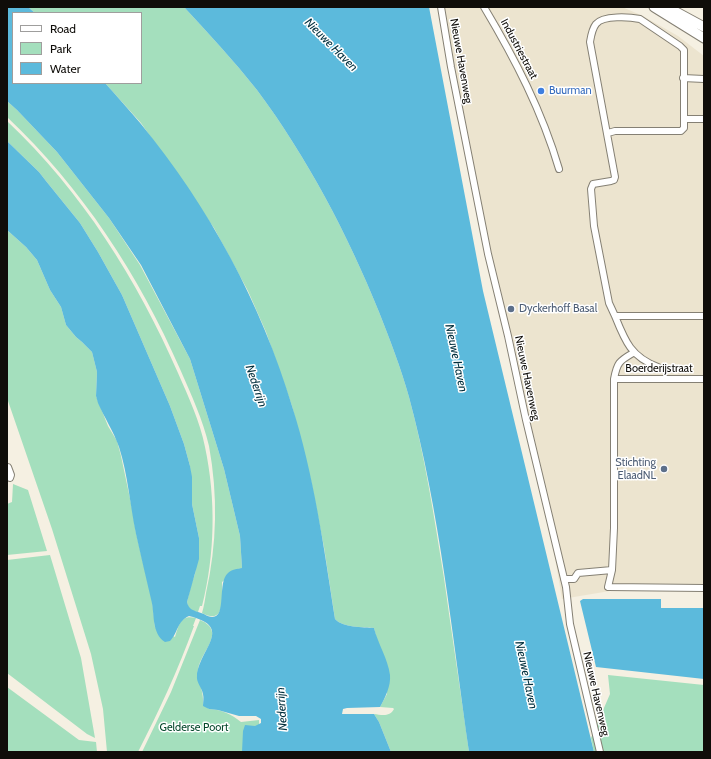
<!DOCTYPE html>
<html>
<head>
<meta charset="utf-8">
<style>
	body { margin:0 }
	#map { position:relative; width:711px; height:759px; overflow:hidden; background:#f5f0e2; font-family:Cabin,sans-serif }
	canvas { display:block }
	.frame { position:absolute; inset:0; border:8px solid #0f0d09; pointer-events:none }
	.legend { position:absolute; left:12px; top:12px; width:130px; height:72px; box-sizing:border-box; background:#fff; border:1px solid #9f9e9d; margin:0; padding:5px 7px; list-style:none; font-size:12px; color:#0f0d09 }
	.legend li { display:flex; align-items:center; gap:8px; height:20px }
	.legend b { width:20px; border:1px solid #9f9e9d }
</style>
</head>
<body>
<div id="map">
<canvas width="711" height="759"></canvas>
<div class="frame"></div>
<ul class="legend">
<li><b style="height:5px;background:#fff"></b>Road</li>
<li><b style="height:11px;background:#a4dfbd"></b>Park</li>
<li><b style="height:11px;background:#5cbadc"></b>Water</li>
</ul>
</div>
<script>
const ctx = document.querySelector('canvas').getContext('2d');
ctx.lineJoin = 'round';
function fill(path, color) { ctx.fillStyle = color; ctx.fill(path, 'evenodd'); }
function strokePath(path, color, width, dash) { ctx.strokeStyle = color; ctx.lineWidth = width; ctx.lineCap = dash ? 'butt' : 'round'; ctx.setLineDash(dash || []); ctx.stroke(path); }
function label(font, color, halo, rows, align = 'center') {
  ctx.font = font + ' Cabin,sans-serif'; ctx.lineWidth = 3; ctx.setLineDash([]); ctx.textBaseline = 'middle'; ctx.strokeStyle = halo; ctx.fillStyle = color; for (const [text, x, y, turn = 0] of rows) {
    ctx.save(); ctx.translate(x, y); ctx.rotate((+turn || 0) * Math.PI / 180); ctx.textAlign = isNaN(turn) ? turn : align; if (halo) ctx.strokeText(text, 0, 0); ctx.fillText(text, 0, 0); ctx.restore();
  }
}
fill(new Path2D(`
	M440 7H622L643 16 678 36 704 56V590L610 591 562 599 554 552Z`), '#ece4cf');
fill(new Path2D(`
	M28 7H184C209 34 234 61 257 90 307 157 348 235 379 312 390 340 401 368 409 397 425 456 434 517 444 578 452 636 461 694 469 752H391L379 722 374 714C382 715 390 717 394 709L393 708 380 707 387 694 382 652 377 640 374 628C363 627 343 628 335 619L324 547 311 481 292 406 266 332 248 291 214 228 141 123 105 83H141V13H35Z
	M7 101 17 110 57 152 109 218 140 265 190 359 224 469 240 536 242 568 238 569 222 582C222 597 226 626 202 613 204 606 205 600 206 593 217 544 218 495 209 446 203 420 191 394 180 369 139 275 82 188 7 117Z
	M7 121C82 192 137 279 178 373 188 396 200 421 205 447 216 499 215 554 202 606H200L198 612 192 611 188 607 187 602 191 585 195 574 199 538 192 504 190 466 184 444 170 406 122 295 98 252 80 223 46 181 39 172 7 141Z
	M7 230 26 247 37 260 50 290 61 307 66 325 76 337 82 342 92 352 97 372 96 396 108 426 117 441 121 456 132 508 136 533 152 600 155 627 175 637C179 625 180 614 196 618L193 626H194C178 670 159 711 138 752H107L103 709 91 654 52 529 7 398Z
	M13 484 28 490 47 551 7 555V504L12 502Z
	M50 555 81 658 95 738 87 734 7 673V560Z
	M200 620C229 632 197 654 198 673 199 684 204 693 203 704L209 709C223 710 231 714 241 722L259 720 260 752H142L171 692Z
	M608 675 704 685V752H594L591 738 610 694Z
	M7 687 79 740 96 742 97 752H7Z`), '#a4dfbd');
fill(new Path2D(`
	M7 7H28L35 13H13V83H105C117 96 129 110 141 124 209 207 261 303 292 406 314 475 324 548 335 619 343 628 363 627 374 628 378 644 388 659 390 675 391 686 385 698 380 707L347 708 343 709 342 714H374L379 722 391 752H242L243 731 245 725 255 726 261 723V719L256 716H239L218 710 209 709 203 706C203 702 204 698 203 694 202 688 196 682 197 676 199 649 235 627 189 616 177 621 178 633 170 641L165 642C151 633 155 613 151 599 146 578 141 556 136 534 130 505 128 475 119 447 114 432 104 417 98 403L96 396 97 372 92 352 82 342 76 337 66 325 61 307 50 290 37 260 26 247 7 230V141L39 172 46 181 80 223 98 252 122 295 170 406 184 444 190 466 192 477V504L199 538V559L187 602C189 610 193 610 201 613 205 614 208 617 212 617 227 618 217 582 228 573 232 569 237 569 242 568L240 536 224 469 190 359 141 265 109 218 57 152 17 110 7 101Z
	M184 7H429L483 291 594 752H469C452 634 440 512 409 397 401 368 390 340 379 312 348 235 307 157 257 90 234 61 209 34 184 7Z
	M583 599H661V608H704V679L596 667 580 601Z`), '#5cbadc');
const minor = new Path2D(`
	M441 7 451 67 488 254 508 336 526 420 566 587 570 624 600 752
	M484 7C515 59 542 111 559 169
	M683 78 704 79
	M684 119H704
	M608 133 615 131H681L684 128V50L680 46 640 19C630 17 603 15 596 24 592 29 591 36 590 42L615 177 614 180 611 181 593 184 591 189 594 226 609 303 615 316H704
	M615 316C625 341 631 357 658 367
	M614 379H704
	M7 467H8L11 475 10 478 7 477
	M612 570 614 528V379C617 363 619 361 633 353
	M564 579H574L578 573 612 570 608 587 704 588`);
const secondary = new Path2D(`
	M654 7 704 38
	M667 7 704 27`);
strokePath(minor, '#858074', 8);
strokePath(secondary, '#858074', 11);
strokePath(minor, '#fff', 6);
strokePath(secondary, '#fff', 9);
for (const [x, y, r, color] of [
	[541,91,4,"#3f7fe0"],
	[511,309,4,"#5c6f8a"],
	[664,469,4,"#5c6f8a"]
]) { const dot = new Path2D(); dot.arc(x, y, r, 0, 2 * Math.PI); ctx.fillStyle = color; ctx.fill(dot); strokePath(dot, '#fff', 1.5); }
label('11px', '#0f0d09', '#fff', [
	["Industriestraat",519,49,62],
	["Nieuwe Havenweg",461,61,80],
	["Boerderijstraat",659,369],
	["Nieuwe Havenweg",527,378,78],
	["Nieuwe Havenweg",596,694,77]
]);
label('11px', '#366cbe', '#fff', [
	["Buurman",549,91]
], 'left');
label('11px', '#4e5e75', '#fff', [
	["Dyckerhoff Basal",519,309],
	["Stichting",656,463,"right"],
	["ElaadNL",656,476,"right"]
], 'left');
label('11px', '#05482c', '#fff', [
	["Gelderse Poort",194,728]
]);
label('italic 12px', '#012f3d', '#fff', [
	["Nieuwe Haven",331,45,45],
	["Nieuwe Haven",456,358,78],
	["Nederrijn",256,386,71],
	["Nieuwe Haven",526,675,78],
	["Nederrijn",282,709,-94]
]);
</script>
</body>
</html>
